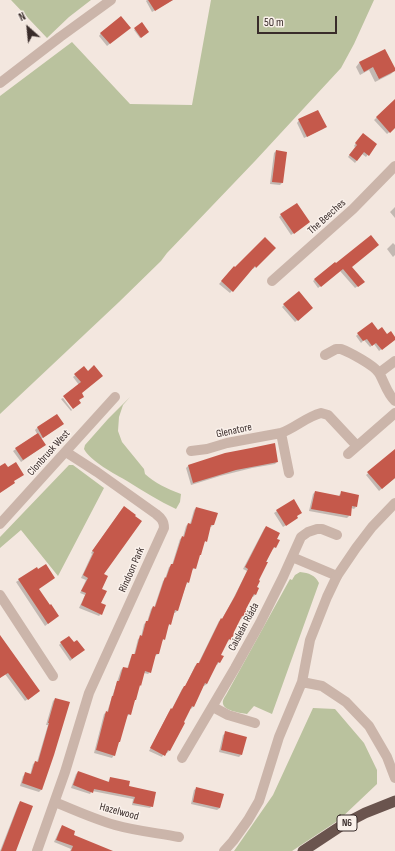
<!DOCTYPE html>
<html>
<head>
<meta charset="utf-8">
<style>
	body { margin:0 }
	#map { position:relative; width:395px; height:851px; overflow:hidden; background:#f3e7df; font-family:"Sofia Sans Condensed",sans-serif }
	canvas { display:block }
	.north { position:absolute; left:8px; top:8px; width:40px; height:40px; -webkit-text-stroke:3px #faf1eb; paint-order:stroke; rotate:333deg; font-size:11px; font-weight:700; line-height:16px; text-align:center; color:#392c2a }
	.north::after { content:''; display:block; margin:auto; width:14px; height:18px; background:#392c2a; clip-path:polygon(50% 0,100% 100%,50% 72%,0 100%) }
	.scale { position:absolute; left:257px; top:16px; width:80px; height:18px; box-sizing:border-box; border:2px solid #392c2a; border-top:0; padding-left:5px; font-size:12px; line-height:14px; white-space:nowrap; color:#392c2a; -webkit-text-stroke:3px #faf1eb; paint-order:stroke }
</style>
</head>
<body>
<div id="map">
<canvas width="395" height="851"></canvas>
<div class="north">N</div>
<div class="scale">50 m</div>
</div>
<script>
const ctx = document.querySelector('canvas').getContext('2d');
ctx.lineJoin = 'round';
function fill(path, color) { ctx.fillStyle = color; ctx.fill(path, 'evenodd'); }
function strokePath(path, color, width, dash) { ctx.strokeStyle = color; ctx.lineWidth = width; ctx.lineCap = dash ? 'butt' : 'round'; ctx.setLineDash(dash || []); ctx.stroke(path); }
function label(font, color, halo, rows, align = 'center') {
  ctx.font = font + ' "Sofia Sans Condensed",sans-serif'; ctx.lineWidth = 3; ctx.setLineDash([]); ctx.textBaseline = 'middle'; ctx.strokeStyle = halo; ctx.fillStyle = color; for (const [text, x, y, turn = 0] of rows) {
    ctx.save(); ctx.translate(x, y); ctx.rotate((+turn || 0) * Math.PI / 180); ctx.textAlign = isNaN(turn) ? turn : align; if (halo) ctx.strokeText(text, 0, 0); ctx.fillText(text, 0, 0); ctx.restore();
  }
}
fill(new Path2D(`
	M11 0H91L69 17 47 38Z
	M211 0H374L354 44 341 68 255 161 167 253 161 261 119 302 0 414V96L72 42 130 104 192 105Z
	M130 397 123 405 119 417 118 431 122 442 144 469 145 474C155 483 167 489 181 494L180 502 176 509C159 501 143 491 127 481 115 474 90 461 84 449L85 445 108 419Z
	M69 465H73L104 488 58 576 21 530 0 548V537Z
	M300 572C309 573 315 575 319 583L272 714 254 706 247 714C241 713 225 711 223 704 222 701 224 698 226 695L290 579 292 580 295 575Z
	M313 708 335 709 364 743 377 770V784L339 820 292 851H234L273 795Z`), '#bac29e');
fill(new Path2D(`
	M147 0H173L152 12 146 1Z
	M142 24 148 32 140 38 134 30Z
	M127 30 107 46 99 36 101 33Z
	M385 50 395 70 391 74 375 82 369 70 360 75 356 67 359 63Z
	M393 102 395 105V127L387 134 374 120Z
	M299 120 325 127 323 129 304 138 297 123Z
	M361 136 376 144 366 157 362 154 355 163 348 157 355 147 354 146Z
	M276 151 282 183 280 185 270 184 274 153Z
	M395 207V218L390 212Z
	M281 215 309 222 291 235 279 217Z
	M393 243 395 245V255L393 257 387 249Z
	M274 248 253 269 252 268 230 293 219 284 232 270Z
	M334 263 351 267 361 284 355 288 340 271 318 288 313 281Z
	M284 305 309 310 295 322 282 307Z
	M378 331 387 336 395 339 379 351 374 344 370 347 364 340 361 343 356 336 358 334Z
	M84 368 80 393 78 405 79 385 73 377Z
	M63 398 72 410 71 411 61 399Z
	M57 415 63 424 41 439 42 447 21 462 13 451 37 434 35 430 37 428Z
	M395 450V478L379 491 366 475Z
	M225 454 277 462 275 464 252 468 220 476 191 485 186 468 188 466Z
	M315 492 339 497V495L342 493 356 507 354 509 351 508 350 515 347 518 309 511 313 494Z
	M196 508 213 525 211 527H210L206 541 203 543 195 568 192 570 188 582 186 585 177 611 175 613H174L170 624 167 627 164 639 161 642 158 654 155 656 150 672 148 674 144 673 130 714 127 716 119 742 117 744 114 755 112 758 94 753 104 714 107 712 121 670 123 668 127 669 131 657 133 655H134L138 639 141 637 144 624 147 622 151 609 153 607 154 608 163 581 165 579 169 567 172 565 180 539 183 537 186 526 188 524H190L194 510Z
	M122 509 102 574 100 604 101 614 99 616 79 608 85 595 80 593 86 580 81 578 92 554 91 553Z
	M277 511 296 517 294 520 283 527 274 513Z
	M266 527 276 540 275 547 273 549H272L258 581 255 595 253 597 252 596 245 609 243 617 241 619 240 618 230 639 228 641H227L220 655 219 662 217 665 216 664 207 684 204 686 203 685 193 707 191 709 190 708 169 751 167 753 165 752 162 757 149 751 169 712 172 709 182 689 185 687 195 666 198 664 219 621 222 619 233 599 247 571 243 569 264 529Z
	M54 578 38 589 58 616 45 626 16 582 19 580Z
	M0 637 36 693 25 701 5 674 0 678Z
	M61 643 81 652 70 661 59 645Z
	M55 699 41 790 39 792 20 786 23 776 26 773 30 775 33 764 36 762H37L48 725H46L53 701Z
	M226 733 241 755 239 757 219 752 223 735Z
	M78 772 108 783 109 780 111 778 128 787 152 806 150 808 132 805 133 799 92 791 90 794 71 788 76 774Z
	M197 788 220 808 217 810 191 804 194 790Z
	M20 802 15 851H0L18 805Z
	M62 826 72 835 97 851H70L71 849 54 842 60 829Z`), '#0003');
fill(new Path2D(`
	M148 0H173L155 11Z
	M121 16 131 28 110 44 100 33Z
	M142 22 149 32 141 38 134 28Z
	M385 49 395 68V71L379 79 373 67 364 72 359 62Z
	M395 99V128L390 133 376 117Z
	M318 110 327 127 307 137 298 119Z
	M363 133 377 144 369 156 364 152 357 161 349 155 357 145 355 143Z
	M276 150 287 152 283 183 272 182Z
	M297 203 310 222 294 234 280 214Z
	M371 235 379 245 352 267 365 282 358 287 343 269 321 287 314 279 335 262 336 263Z
	M265 237 276 248 256 268 255 266 233 292 221 281 234 266 235 267Z
	M299 291 313 308 298 321 283 304Z
	M372 322 378 330 382 327 387 334 391 331 395 337V340L382 350 376 343 372 346 367 339 363 341 357 333Z
	M94 365 103 376 82 393 84 397 79 400 81 403 73 409 63 396 81 382 74 374 84 366 88 371Z
	M57 414 64 424 43 438 37 427Z
	M38 433 46 445 23 460 15 448Z
	M275 443 278 462 236 470 193 483 188 465 225 453 251 448Z
	M395 449V478L382 489 367 472Z
	M16 462 24 475 14 481 15 483 0 493V466L5 463 8 467Z
	M315 491 340 496 341 491 359 495 357 507 352 506 351 516 311 509Z
	M294 499 302 513 297 516 298 518 286 526 276 510Z
	M124 506 136 515 135 516 142 521 104 574 108 576 102 589 107 591 101 603 106 605 102 615 81 605 86 593 81 591 88 578 83 575 94 552 92 551Z
	M196 507 218 513 214 525H211L207 542 205 541 201 555H200L196 569 193 568 189 583 187 582 178 611 175 610 171 625 169 624 165 640 163 639 159 654H156L151 673 145 671 141 686 140 685 136 700H135L131 715 128 714 120 742H119L115 756 96 750 106 711 108 712 112 696H113L117 681H119L123 667 128 668 132 654H135L140 635 142 636 146 621H148L153 606 155 607 165 577 166 578 171 564H173L182 536 184 537 188 523 191 524Z
	M266 526 280 533 277 539 280 540 276 548 274 547 266 562H268L259 580 260 581 257 587 259 588 256 595 254 594 246 609 248 610 244 617 242 616 234 632H235L231 640 229 639 221 655 224 656 220 663 218 662 207 684 205 683 194 707 192 706 184 722 185 723 170 751 168 750 165 756 150 748 171 708 172 709 184 686H185L197 663H199L221 618 222 619 235 596 248 569 245 567Z
	M46 564 55 578 39 589 50 605 51 604 59 616 48 624 18 579 37 567 38 569Z
	M0 635 40 691 28 700 8 673 0 678Z
	M69 636 74 642 77 640 85 650 72 659 60 642Z
	M55 698 70 702 54 755 42 790 22 783 25 772 31 774 35 761 38 762 49 723H48Z
	M225 731 247 737 242 755 221 750Z
	M78 771 109 782 110 777 130 781 129 786 156 792 153 807 133 803 135 797 94 789 93 793 73 785Z
	M196 787 224 794 220 808 193 802Z
	M20 801 33 806 16 851H1Z
	M62 825 75 831 74 835 113 851H71L73 846 56 840Z`), '#c5594b');
strokePath(new Path2D(`
	M0 83 60 37 111 0
	M272 281 353 209 395 166
	M325 355 336 349H341C349 352 374 365 379 373 385 383 386 392 395 401
	M379 373 395 361
	M281 433 289 473
	M191 451 207 449 227 443 281 433C295 428 306 417 321 413L328 415 357 446
	M348 454 395 413
	M0 524 115 397
	M292 557 337 576
	M0 595 53 676
	M213 707 228 715 255 723
	M182 758 235 668 260 623 283 577 301 537 308 532 317 529H322L337 535
	M55 802C74 810 94 819 115 825 136 831 158 833 179 837
	M37 851 65 772 89 693 164 528C164 521 161 518 156 514L97 472 66 452`), '#cbb5aa', 10);
strokePath(new Path2D(`
	M302 682 322 686 346 702 369 726 387 757 395 778
	M224 851 233 841 248 820 259 801 279 737 302 682 310 640 327 597 337 576 356 548 372 527 395 503`), '#cbb5aa', 10);
strokePath(new Path2D(`
	M303 851 344 824 365 813 395 801`), '#6a544e', 11);
for (const [x, y, w] of [
	[347,823,20]
]) { const box = new Path2D(); box.roundRect(x - w / 2, y - 8, w, 16, 3); ctx.fillStyle = '#faf1eb'; ctx.fill(box); strokePath(box, '#392c2a', 1); }
label('bold 10px', '#392c2a', null, [
	["N6",347,823]
]);
label('11px', '#392c2a', '#faf1eb', [
	["The Beeches",327,217,-42],
	["Glenatore",234,431,-12],
	["Clonbrusk West",49,453,-48],
	["Rindoon Park",132,570,-66],
	["Caisleán Riáda",244,627,-62],
	["Hazelwood",119,812,15]
]);
</script>
</body>
</html>
